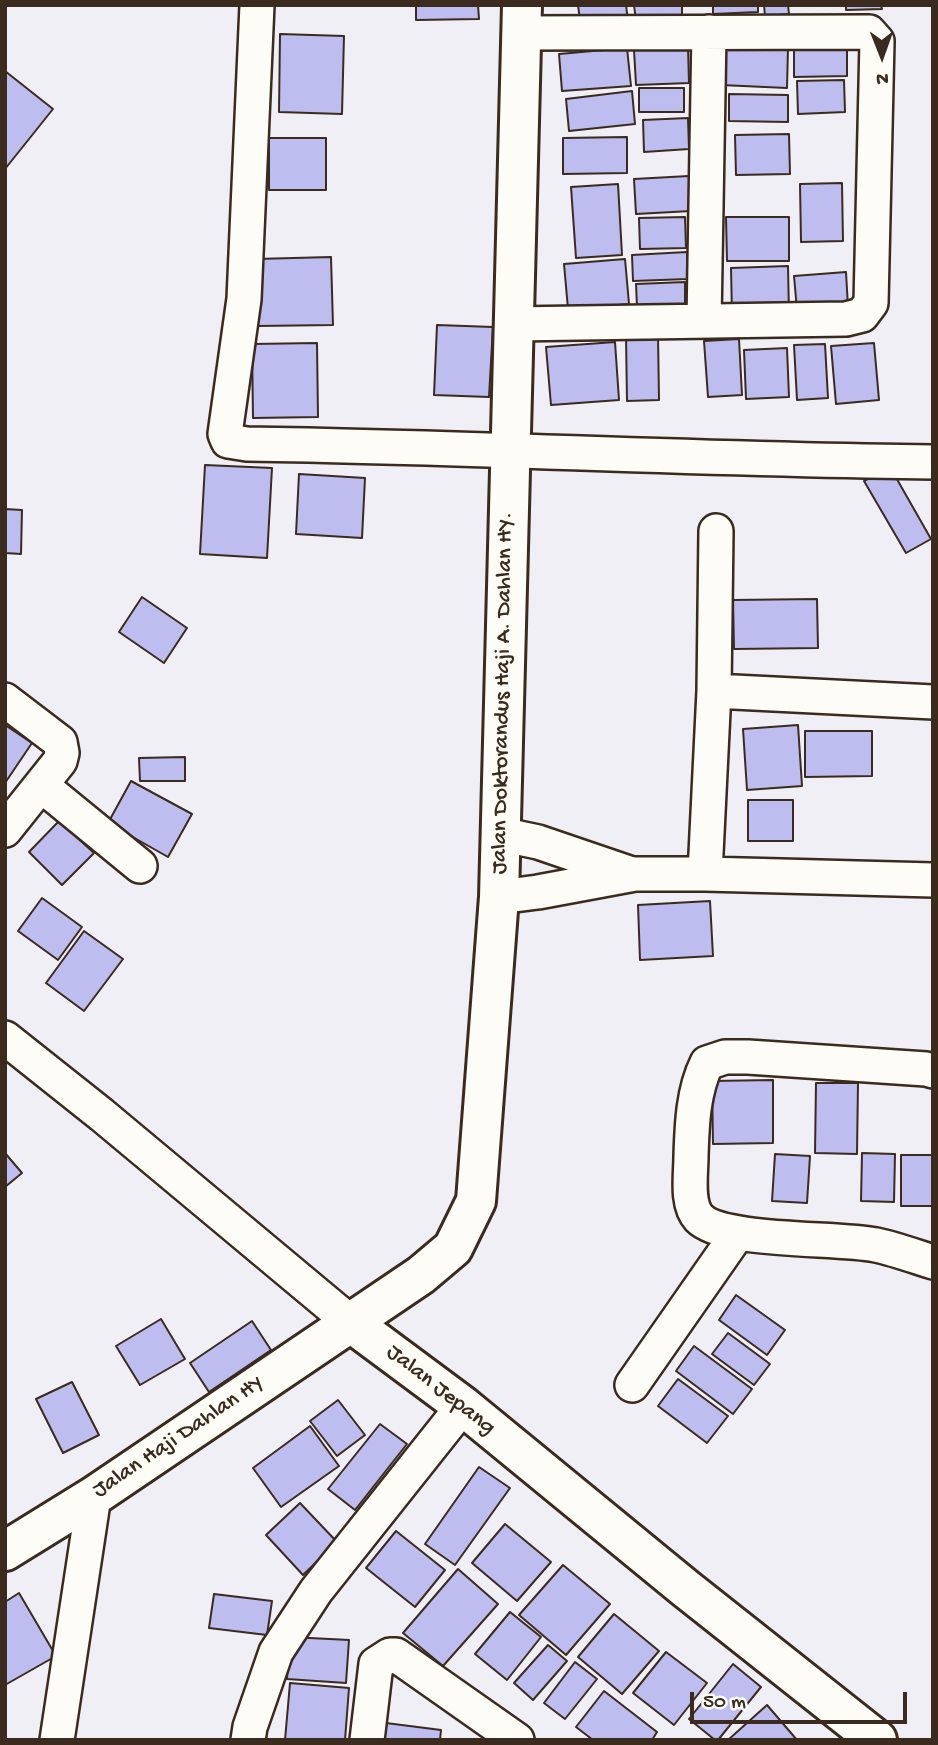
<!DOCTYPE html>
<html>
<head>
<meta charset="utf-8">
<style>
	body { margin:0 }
	#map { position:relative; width:938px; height:1745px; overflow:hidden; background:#f0eff5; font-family:"Gochi Hand",sans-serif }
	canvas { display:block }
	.frame { position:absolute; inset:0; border:7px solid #3b2a1e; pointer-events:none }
	.north { position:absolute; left:847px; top:21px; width:70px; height:70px; -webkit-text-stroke:5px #fdfcf7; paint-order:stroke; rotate:179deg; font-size:19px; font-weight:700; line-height:28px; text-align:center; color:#3b2a1e }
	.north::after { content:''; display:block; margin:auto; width:24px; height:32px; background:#3b2a1e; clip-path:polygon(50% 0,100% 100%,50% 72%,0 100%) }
	.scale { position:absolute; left:690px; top:1692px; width:217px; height:32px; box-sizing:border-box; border:4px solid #3b2a1e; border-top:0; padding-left:9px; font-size:21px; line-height:24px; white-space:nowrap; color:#3b2a1e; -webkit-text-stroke:5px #fdfcf7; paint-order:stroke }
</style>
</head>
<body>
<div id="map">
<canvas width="938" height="1745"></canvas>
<div class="frame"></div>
<div class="north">N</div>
<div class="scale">50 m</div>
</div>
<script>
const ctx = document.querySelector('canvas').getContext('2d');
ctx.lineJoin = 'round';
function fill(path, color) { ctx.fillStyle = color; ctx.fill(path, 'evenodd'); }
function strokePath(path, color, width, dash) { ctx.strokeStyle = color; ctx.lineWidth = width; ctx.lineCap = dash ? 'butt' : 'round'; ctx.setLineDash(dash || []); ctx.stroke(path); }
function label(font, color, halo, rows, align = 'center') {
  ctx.font = font + ' "Gochi Hand",sans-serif'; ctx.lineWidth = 5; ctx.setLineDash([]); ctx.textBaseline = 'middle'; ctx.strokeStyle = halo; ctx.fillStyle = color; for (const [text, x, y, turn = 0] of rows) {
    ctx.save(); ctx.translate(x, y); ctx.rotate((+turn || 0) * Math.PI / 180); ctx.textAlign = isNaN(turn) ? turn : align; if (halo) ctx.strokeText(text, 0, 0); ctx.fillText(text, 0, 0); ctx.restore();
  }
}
const building = new Path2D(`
	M416 5H478L479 19 416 20Z
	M578 5H626L628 21 581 28Z
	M634 5H682V19L636 21Z
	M713 5H758V12L713 14Z
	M764 5H788L789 14 765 16Z
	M846 5H881L882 9 846 10Z
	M280 34 344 36 342 114 279 112Z
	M722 45 788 48 787 88 721 85Z
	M688 47 689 83 636 85 634 50Z
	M627 48 631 86 562 91 559 54Z
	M794 50H847V76L794 77Z
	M5 71 53 109 5 169Z
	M844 80 845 112 798 114 797 81Z
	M639 88H684V112H639Z
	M632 91 635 124 569 131 566 99Z
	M729 94 788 95V122L729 121Z
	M688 118 689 149 644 152 643 120Z
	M789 134 790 174 736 175 735 135Z
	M627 137V173L563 174V138Z
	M269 138H326V190H269Z
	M689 176 691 211 636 214 634 179Z
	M842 183 843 241 801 242 800 184Z
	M618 184 622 255 576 258 571 187Z
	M685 217 686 248 640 249 639 218Z
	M726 217H789V261H727Z
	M687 252 688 279 633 281 632 255Z
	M331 257 333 325 257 326 256 259Z
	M625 259 629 304 568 309 564 264Z
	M788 266 789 314 732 315 731 268Z
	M846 272 848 307 797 310 794 276Z
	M685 282V305L637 307 636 284Z
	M437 325 493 327 489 397 434 395Z
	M658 335 659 400 627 401 626 336Z
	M739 339 742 395 708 397 704 341Z
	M615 342 619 400 551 405 546 347Z
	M317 343 318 417 253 418 252 344Z
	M874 343 879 400 836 404 831 346Z
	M825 344 828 398 797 400 794 345Z
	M787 348 789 397 746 399 744 350Z
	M205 465 272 468 267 558 200 554Z
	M890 467 931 539 906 553 864 481Z
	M299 474 365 478 362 538 296 534Z
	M5 509 22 510 21 554 5 553Z
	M142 597 187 628 164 663 119 632Z
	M817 599 818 648 734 649 733 600Z
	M5 725 32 743 5 783Z
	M798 725 802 786 747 790 743 729Z
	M805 731H872V776L805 777Z
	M185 757V781H140L139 758Z
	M131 781 192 814 168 857 108 823Z
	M748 800H793V841H748Z
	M59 821 94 853 62 885 29 852Z
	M42 898 82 927 58 960 18 931Z
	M710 901 713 956 640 960 638 905Z
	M84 931 123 959 84 1011 46 983Z
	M773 1080V1143L713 1144 712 1081Z
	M816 1083H858L857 1154 815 1153Z
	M5 1153 22 1173 5 1187Z
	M862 1153 895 1154 894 1202 861 1201Z
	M775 1154 810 1156 807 1203 772 1201Z
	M901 1155H933V1206H901Z
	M736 1295 785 1330 767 1355 719 1320Z
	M161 1319 185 1359 140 1385 116 1346Z
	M252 1321 271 1350 209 1392 190 1363Z
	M728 1333 770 1364 754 1385 712 1354Z
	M694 1346 752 1389 733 1414 676 1371Z
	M678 1379 728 1416 707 1443 658 1406Z
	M72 1382 99 1435 63 1453 36 1399Z
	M338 1400 365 1435 337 1456 310 1421Z
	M380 1424 407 1444 355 1510 328 1489Z
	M310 1426 339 1466 281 1507 253 1468Z
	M479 1467 510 1488 455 1565 425 1544Z
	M300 1503 337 1542 303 1575 266 1535Z
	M505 1524 551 1562 517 1601 472 1563Z
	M396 1531 445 1570 415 1607 366 1568Z
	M563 1565 610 1604 566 1655 519 1615Z
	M458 1569 498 1604 443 1666 403 1633Z
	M19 1593 56 1656 5 1685V1602Z
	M214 1594 272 1601 267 1635 209 1628Z
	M510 1612 541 1637 507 1680 475 1654Z
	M614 1614 659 1651 622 1694 578 1657Z
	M290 1637 349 1640 346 1683 287 1679Z
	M548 1645 567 1661 533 1700 514 1683Z
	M666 1652 707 1683 674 1725 633 1693Z
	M575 1662 597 1679 565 1719 544 1703Z
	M733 1664 761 1687 718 1740H715L689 1719Z
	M290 1683 349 1688 345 1740H285Z
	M604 1691 657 1732 652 1740H593L576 1727Z
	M767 1705 797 1740H728Z
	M386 1723 441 1730 440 1740H384Z`);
fill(building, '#bebdef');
strokePath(building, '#3b2a1e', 2);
const minor = new Path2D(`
	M257 5 244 299 225 434 228 441 247 444C476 447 704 460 933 462
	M704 321 709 32
	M513 324 846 319 862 315 871 303 877 41 869 32 521 33
	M714 691 933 702
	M5 700 60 742 62 753 60 761 5 830
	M41 785 140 866
	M500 834 538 842 632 874
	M705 874 714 691 716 531
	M499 897 538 892 635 874H705L933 880
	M5 1038 102 1115 350 1322
	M933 1071 926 1069 748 1057H725L707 1063C693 1091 692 1125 691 1156 691 1175 686 1204 699 1218 723 1243 839 1237 876 1245 895 1249 914 1256 933 1262
	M632 1385 738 1233
	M57 1740 94 1496
	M248 1740 250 1727 276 1652 316 1591 463 1406
	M367 1740 376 1664 390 1655H396L517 1740`);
const tertiary = new Path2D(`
	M350 1322 463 1406 685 1588 877 1740
	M5 1551 94 1496 421 1275 453 1248 476 1201 499 897 522 5`);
strokePath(minor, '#3b2a1e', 38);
strokePath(tertiary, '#3b2a1e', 44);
strokePath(minor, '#fdfcf7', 33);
strokePath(tertiary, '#fdfcf7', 38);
label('23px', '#3b2a1e', '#fdfcf7', [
	["Jalan Doktorandus Haji A. Dahlan HY.",504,693,-89],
	["Jalan Jepang",440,1391,38],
	["Jalan Haji Dahlan HY",179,1438,-34]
]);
</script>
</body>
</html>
